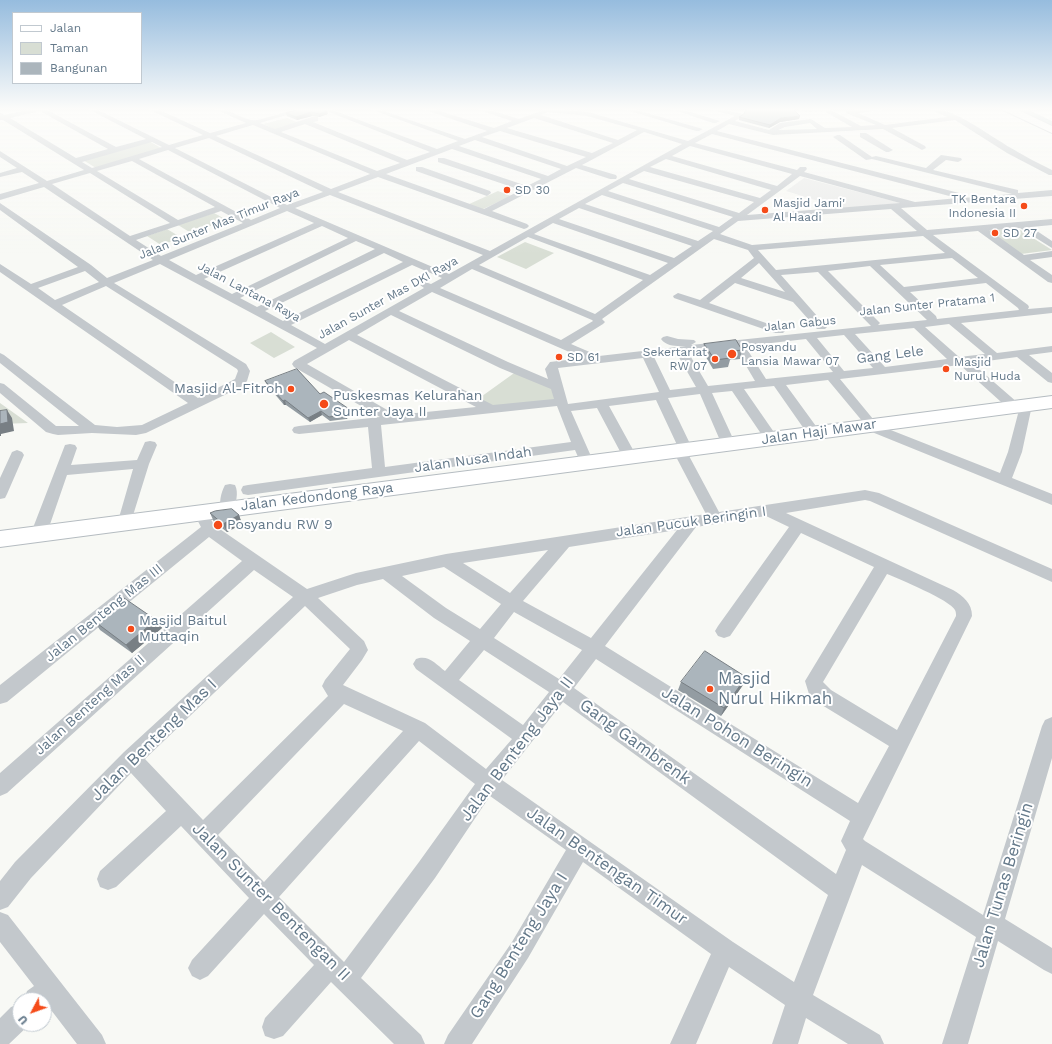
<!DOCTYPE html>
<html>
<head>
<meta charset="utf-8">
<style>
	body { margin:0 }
	#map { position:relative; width:1052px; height:1044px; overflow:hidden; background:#f8f9f5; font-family:"Work Sans",sans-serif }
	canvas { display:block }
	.legend { position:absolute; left:12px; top:12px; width:130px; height:72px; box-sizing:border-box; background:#fff; border:1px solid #c1c9d0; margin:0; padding:5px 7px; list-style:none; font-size:12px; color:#64798a }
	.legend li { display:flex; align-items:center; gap:8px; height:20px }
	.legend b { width:20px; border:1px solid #c1c9d0 }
	.north { position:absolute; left:12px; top:992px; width:40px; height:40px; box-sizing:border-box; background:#fff; border:1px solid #c1c9d0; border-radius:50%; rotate:229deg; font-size:11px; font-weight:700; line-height:16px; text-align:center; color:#64798a }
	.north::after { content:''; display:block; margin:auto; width:14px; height:18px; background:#f54b19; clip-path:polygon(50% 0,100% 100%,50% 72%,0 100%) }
</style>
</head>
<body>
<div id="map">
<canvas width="1052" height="1044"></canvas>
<ul class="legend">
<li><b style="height:5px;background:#fff"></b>Jalan</li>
<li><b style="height:11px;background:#d8ded4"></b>Taman</li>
<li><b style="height:11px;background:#abb5bc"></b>Bangunan</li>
</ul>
<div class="north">U</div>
</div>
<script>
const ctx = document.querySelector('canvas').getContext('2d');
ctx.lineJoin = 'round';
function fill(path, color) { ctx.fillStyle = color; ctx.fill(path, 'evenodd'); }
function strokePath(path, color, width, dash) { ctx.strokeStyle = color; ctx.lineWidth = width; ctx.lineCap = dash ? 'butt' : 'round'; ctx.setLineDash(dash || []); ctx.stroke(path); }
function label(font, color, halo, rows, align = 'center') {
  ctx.font = font + ' "Work Sans",sans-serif'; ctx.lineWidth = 4; ctx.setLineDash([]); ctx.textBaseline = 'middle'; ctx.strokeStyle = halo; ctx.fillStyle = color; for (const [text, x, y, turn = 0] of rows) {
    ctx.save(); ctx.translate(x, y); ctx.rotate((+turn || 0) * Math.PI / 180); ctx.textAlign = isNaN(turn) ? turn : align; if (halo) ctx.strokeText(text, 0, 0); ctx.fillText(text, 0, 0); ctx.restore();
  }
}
fill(new Path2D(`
	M804 178 901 203 834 210 828 204 786 191Z`), '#e9eae9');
fill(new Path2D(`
	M287 118 299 123 276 130 263 124Z
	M149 141 161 148 96 168 83 160Z
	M498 191 511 196 481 210 467 205Z
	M214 213 227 220 191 233 178 225Z
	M1014 226 1052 250 1021 254 984 229Z
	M167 229 182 238 161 245 147 236Z
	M525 242 554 253 526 269 497 257Z
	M271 332 295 347 274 358 250 343Z
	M517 371 553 388 558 400 491 407 478 399Z
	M0 403 28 423 0 424Z`), '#d8ded4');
fill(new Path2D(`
	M1013 108H1024L1052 121V127Z`), '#bbc9ce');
const secondary = new Path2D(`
	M1002 108H1014L1052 126V133L1003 110Z
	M1052 396V408L0 547V531Z`);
strokePath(secondary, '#b5bcc1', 2);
fill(new Path2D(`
	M36 108H49L47 110 116 147 146 139 88 109 87 108H94L169 145 203 135 148 109 147 108H155L210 133 246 123 215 109 214 108C228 108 239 118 252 120 261 122 292 108 307 108L306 109 260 123 275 129 312 117H318V121L313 122 407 160 430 152 319 108H327L437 149 458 141 367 108H375L465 139 487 131 422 109 421 108H430L494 128 512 121 476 109 475 108H483L519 119 541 111 542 109 557 108V109L588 112 688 141 735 116 710 109 709 108H719L743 114V116L735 121 769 130 780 123 811 119 825 128 852 127 824 111 805 112 798 109 797 108H827L861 126 876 125 846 113V111L868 108H884L881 110 858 113 885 125 947 117 927 108C948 104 992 137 1011 148 1024 156 1038 163 1052 170V175H1049L1007 153 955 120 892 128 925 146 926 148 922 150 883 129 773 135 729 124 717 131 963 194 964 196 963 198 1012 194 872 159 866 160 833 137 837 135H840L872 157 876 156 926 168 941 155 961 158 962 160 958 162 946 160 933 170 1018 190V193L1052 190V196L901 208 927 230 1052 219V225L1031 227 1052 241V248L1020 228 989 230 1024 255 1052 251V257L1030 260 1052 275V283L1048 282 978 231 933 235 1028 305 1029 307 1028 309 1052 307V313L961 323 997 353 1052 346V352L1029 355 1052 373V383L1048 382 1017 357 972 363 1018 403H1026L1031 410 1022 452 1012 478 1052 494V505L862 428 860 425 863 422 828 380 786 385 821 433 819 436 814 437 809 436 774 386 744 389 778 438 776 441 771 442 766 441 732 391 712 393 736 445 734 448 729 449 724 448 722 445 700 394 668 398 693 450 688 454 719 512 865 490 879 493 1052 569V582L870 501 865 500 786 513 953 590C963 596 972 603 972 616L863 839 865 841 983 915 1042 726 1045 720 1052 717V758L1005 919 1052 948V974L1044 970 998 941 968 1044H942L976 937 862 865 813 995 880 1035 884 1044H848L806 1018 798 1044H772L785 1005 729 967 696 1044H670L711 954 583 862 528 958 472 1044H444L448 1035 512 942 566 850 490 796 435 878 361 978 421 1035 425 1044H394L331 982 283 1036 274 1039 265 1036 262 1027 265 1018 314 965 264 914 208 976 200 980 192 976 188 968 192 960 249 898 181 826 116 887 108 890 100 887 97 879 100 871 166 811 131 773 31 878 8 907 0 910V881L15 862 124 752 293 597 254 570 7 793 0 796V773L242 561 209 537 7 702 0 704V685L201 527 193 512 195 508 200 507 205 508 214 525 307 589 356 573 446 554 706 514 673 451 678 447 656 400 609 406 637 457 635 460 630 462 625 460 623 457 597 408 571 411 594 463 592 466 587 468 582 466 575 450 248 495 243 494 241 490 243 486 248 485 372 468 368 427 299 434 294 433 292 430 294 427 299 426 380 417 294 367 292 364 294 361 317 348 160 264 114 283 246 364 250 371 247 381 241 387 146 433 136 435 92 433 58 435 53 434 46 432 0 393V383L4 384 56 426H79L0 363V353L4 355 95 425 117 427 142 425 188 403 0 272V264L31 284 78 267 0 210V203L91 265 107 278 153 260 44 187 0 200V194L39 183 22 172 0 177V173L17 168 0 157V151L47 181 84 170 3 120H0V113L5 115ZM40 111 108 149 76 158 10 118ZM548 112 587 116 637 130 618 140 541 115ZM534 118 613 143 592 153 507 128ZM810 123 817 129 778 130 785 127ZM305 124 400 163 377 171 281 132ZM253 125 370 174 331 189 216 136ZM500 131 586 157 567 166 482 137ZM644 132 682 144 490 251 338 192 378 177 524 229 527 228 529 226 527 224 492 211 576 168 610 179H616L617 177 616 175 582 165ZM712 134 957 198H958L915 202 804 172 807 169 806 167H800L797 170 695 143ZM209 138 323 192 287 205 175 148ZM475 140 561 169 548 176 459 146ZM152 142 162 147 92 168 82 162ZM690 146 792 174 777 186 672 156ZM452 149 541 179 527 186 444 158H438V162L521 190 484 209 386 174ZM168 150 280 208 251 220 139 159ZM666 159 771 190 760 198 650 167ZM132 161 215 207 178 220 97 171ZM644 171 754 202 739 213 629 179ZM90 173 170 223 130 236 52 184ZM800 176 900 203 747 215ZM623 183 733 217 719 227 608 191ZM330 195 483 255 449 274 295 208ZM602 195 713 231 698 241 585 204ZM579 208 692 246 674 258 559 219ZM891 209 917 231 752 245 720 234 738 221ZM221 211 243 223 161 256 136 240ZM287 211 314 223 196 275 169 260ZM553 223 668 263 650 275 534 234ZM322 226 348 238 232 294 204 279ZM923 236 945 253 776 270 758 250ZM528 237 643 280 595 314 479 265ZM714 239 748 250 754 258 700 300 678 293 673 296 674 298 775 333H783L785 331 783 329 709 303 735 283 793 302 817 329H825L827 327 825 325 781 275 818 272 871 326 691 345 696 342 694 340 678 339 667 336 663 337 661 339C667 347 677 346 686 346L599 356 571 344 603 324 605 322 602 319ZM356 241 375 249 257 307 240 298ZM384 253 403 262 283 321 265 311ZM952 258 978 278 904 287 880 265ZM759 263 785 292 741 278ZM412 265 442 278 431 284 425 282 421 283 420 285 424 288 325 344 291 325ZM870 266 927 320 878 325 880 323 828 271ZM472 269 592 320 593 321 561 340 440 288ZM85 271 99 282 55 300 38 288ZM986 283 1018 308 1019 310 937 319 936 316 910 292ZM106 286 237 369 238 371 235 379 198 398 62 305ZM432 292 583 358 550 362 545 369 548 379 508 362 399 311ZM391 315 500 368 551 389 554 399 493 405 357 335ZM949 324 985 354 959 357 925 327ZM914 328 947 359 885 367 855 334ZM844 335 873 368 844 371 817 338ZM806 339 833 372 766 379 745 346ZM349 340 476 407 396 415 307 364ZM735 347 755 381 708 386 688 352ZM677 354 696 387 670 390 654 357ZM643 358 659 392 568 404 558 368ZM960 365 1010 410H1019L1008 452 1000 473 878 425 840 379ZM557 406 571 442 385 467 381 425ZM766 516 789 527 718 626 715 631 718 636 724 638 730 636 801 533 874 567 805 681 809 694 817 702 889 746 858 803 605 646 696 527ZM677 530 591 638 523 601 569 547ZM548 550 510 593 463 563ZM444 567 501 604 480 629 446 608 402 576ZM887 574C899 579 950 600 955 610 956 612 956 614 956 616L897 730 831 690 823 682ZM383 579 434 618 470 641 445 671C436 664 428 654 416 659L413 664 416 669 512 739 486 769 425 723 343 685 362 660 368 650 364 641 318 598 357 585ZM305 606 350 649 325 680 322 686 328 696 203 820 145 759ZM514 612 582 650 559 679 494 638ZM484 650 549 692 523 725 459 680ZM596 659 850 821 841 841 846 850 836 874 574 688ZM563 702 828 895 794 982 733 942 502 780ZM344 704 403 731 264 882 218 835ZM419 741 475 784 419 862 344 962 279 897Z
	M620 108H629L703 129 699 131H696Z
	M668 108H677L720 121 716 123H713Z
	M1027 108H1038L1035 110Z
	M860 133H866L893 150 889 152H886L860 137Z
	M416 167H422L490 191 491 193 487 196 484 195 416 171Z
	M150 441 155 442 157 445 149 464 130 525 125 526 120 525 118 521 133 469 67 475 47 533 44 537 39 539 34 537 31 533 65 445 70 444 75 445 77 448 71 465 137 460 145 442Z
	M17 450 22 452 24 455 7 494 5 498 0 499V478L12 452Z
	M230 484 235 485C239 492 236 505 232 512L227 513 222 512C218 505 221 492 225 485Z
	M0 912 8 915 102 1035 106 1044H77L48 1006 44 1009V1000H24L27 991 34 986 0 942Z
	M20 1004V1024L29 1025 9 1044H0V1018L11 1007Z`), '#c3c8cc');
fill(secondary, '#fff');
fill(new Path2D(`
	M305 108 328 114 319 117 312 116 297 120 287 116 286 113Z
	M739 117 799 119 780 122 769 128 739 120Z
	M704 344 742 350 740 359 730 360 728 367 713 369 703 352Z
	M265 381 320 394 352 411 353 415 346 419 330 421 322 415 310 422 286 405H284L267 385Z
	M210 513 239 515 242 524 227 532 214 522Z
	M156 620 162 628 132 653 100 630 94 621Z
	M746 677 743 685 721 716 678 690 681 682Z`), '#939ca2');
fill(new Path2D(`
	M327 111 328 114 319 117V114Z
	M311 112 312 116 297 120 296 117Z
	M800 116 799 119 780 122 769 128 770 125 781 118Z
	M285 400 286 405H284L283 401Z
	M7 410 12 418 14 431 1 434V436H0V424Z
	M321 411 322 415 310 422 308 418Z
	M352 411 353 415 346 419 345 415Z
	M239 515 242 524 227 532 223 524Z
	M156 620 162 628 132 653 126 645Z
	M746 677 743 685 721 716 724 708Z`), '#787f84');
const building = new Path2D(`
	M305 108H318L327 111 319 114 311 112 296 117 286 113Z
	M751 108H792L800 116 781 118 770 125 739 117 744 114 745 111Z
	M736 340 742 350 726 352 730 358 715 360 704 344Z
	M297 369 320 394 324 392 352 411 345 415 329 417 321 411 308 418 285 400 283 401 265 381Z
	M7 410 8 422 0 424V411Z
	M232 509 239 515 223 524 210 513 215 511Z
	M124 598 156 620 126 645 94 621Z
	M705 651 746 677 724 708 681 682Z`);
fill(building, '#abb5bc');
strokePath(building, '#787f84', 1);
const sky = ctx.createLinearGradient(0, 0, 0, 254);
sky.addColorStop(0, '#96bcde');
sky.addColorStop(0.43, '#fcfcfa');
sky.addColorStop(1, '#fcfcfa00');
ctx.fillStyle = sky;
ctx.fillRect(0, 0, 1052, 254);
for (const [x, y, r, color] of [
	[507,190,4,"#f54b19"],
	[1024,206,4,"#f54b19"],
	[765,210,4,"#f54b19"],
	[995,233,4,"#f54b19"],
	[732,354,5,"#f54b19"],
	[559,357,4,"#f54b19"],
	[715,359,4,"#f54b19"],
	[946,369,4,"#f54b19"],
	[291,389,4,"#f54b19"],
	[324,404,5,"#f54b19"],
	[218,525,5,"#f54b19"],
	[131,629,4,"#f54b19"],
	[710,689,4,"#f54b19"]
]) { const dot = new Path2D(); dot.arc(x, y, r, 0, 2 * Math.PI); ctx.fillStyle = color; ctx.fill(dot); strokePath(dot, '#fff', 1.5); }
label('12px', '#64798a', '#fff', [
	["SD 30",515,190],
	["TK Bentara",1016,199,"right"],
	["Indonesia II",1016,213,"right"],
	["Masjid Jami'",773,203],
	["Al Haadi",773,217],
	["SD 27",1003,233],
	["Posyandu",741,347],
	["Lansia Mawar 07",741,361],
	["Sekertariat",707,352,"right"],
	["RW 07",707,366,"right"],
	["SD 61",567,357],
	["Masjid",954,362],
	["Nurul Huda",954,376]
], 'left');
label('12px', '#64798a', '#fff', [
	["Jalan Sunter Mas Timur Raya",219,224,-22],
	["Jalan Lantana Raya",249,292,28],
	["Jalan Sunter Mas DKI Raya",388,298,-29],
	["Jalan Sunter Pratama 1",927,305,-6],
	["Jalan Gabus",800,324,-6]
]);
label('14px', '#64798a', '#fff', [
	["Gang Lele",890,355,-7],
	["Jalan Haji Mawar",819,432,-8],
	["Jalan Nusa Indah",473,460,-8],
	["Jalan Kedondong Raya",317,497,-7],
	["Jalan Pucuk Beringin I",691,522,-8],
	["Jalan Benteng Mas III",104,613,-39],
	["Jalan Benteng Mas II",90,705,-42]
]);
label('14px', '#64798a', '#fff', [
	["Masjid Al-Fitroh",283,389,"right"],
	["Puskesmas Kelurahan",333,396],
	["Sunter Jaya II",333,412],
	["Posyandu RW 9",227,525],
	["Masjid Baitul",139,621],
	["Muttaqin",139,637]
], 'left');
label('17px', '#64798a', '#fff', [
	["Masjid",718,679],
	["Nurul Hikmah",718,699]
], 'left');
label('17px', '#64798a', '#fff', [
	["Jalan Pohon Beringin",737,737,32],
	["Jalan Benteng Mas I",154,740,-44],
	["Gang Gambrenk",635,742,36],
	["Jalan Benteng Jaya II",517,749,-53],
	["Jalan Bentengan Timur",607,866,35],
	["Jalan Tunas Beringin",1003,885,-73],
	["Jalan Sunter Bentengan II",271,902,45],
	["Gang Benteng Jaya I",519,946,-58]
]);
</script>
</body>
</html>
